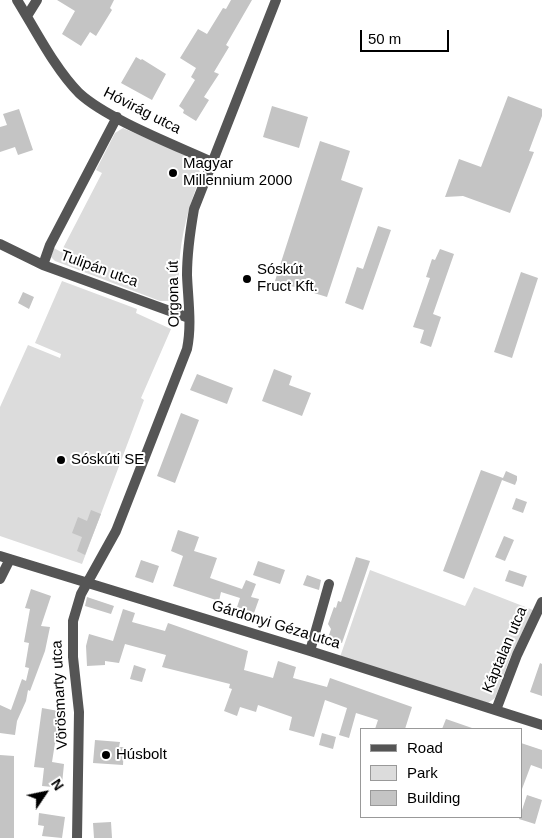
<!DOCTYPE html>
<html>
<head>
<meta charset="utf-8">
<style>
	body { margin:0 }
	#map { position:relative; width:542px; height:838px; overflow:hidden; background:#fff; font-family:Arial,sans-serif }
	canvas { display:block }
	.legend { position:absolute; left:360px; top:728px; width:162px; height:90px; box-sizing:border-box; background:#fff; border:1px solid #999; margin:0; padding:6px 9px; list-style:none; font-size:15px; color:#000 }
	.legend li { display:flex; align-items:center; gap:10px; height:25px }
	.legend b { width:25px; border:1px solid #999 }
	.north { position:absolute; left:20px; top:768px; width:50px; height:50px; -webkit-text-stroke:4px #fff; paint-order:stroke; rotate:56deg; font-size:14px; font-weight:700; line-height:20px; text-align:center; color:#000 }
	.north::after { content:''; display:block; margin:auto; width:18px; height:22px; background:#000; clip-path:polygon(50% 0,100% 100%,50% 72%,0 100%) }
	.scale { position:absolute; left:360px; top:30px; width:89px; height:22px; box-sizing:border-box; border:2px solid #000; border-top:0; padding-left:6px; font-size:15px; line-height:18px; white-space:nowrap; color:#000; -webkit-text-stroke:4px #fff; paint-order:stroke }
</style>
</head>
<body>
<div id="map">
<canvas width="542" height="838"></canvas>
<ul class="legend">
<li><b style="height:6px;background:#555"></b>Road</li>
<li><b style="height:14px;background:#dcdcdc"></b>Park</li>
<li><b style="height:14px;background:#c4c4c4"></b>Building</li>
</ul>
<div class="north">N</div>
<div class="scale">50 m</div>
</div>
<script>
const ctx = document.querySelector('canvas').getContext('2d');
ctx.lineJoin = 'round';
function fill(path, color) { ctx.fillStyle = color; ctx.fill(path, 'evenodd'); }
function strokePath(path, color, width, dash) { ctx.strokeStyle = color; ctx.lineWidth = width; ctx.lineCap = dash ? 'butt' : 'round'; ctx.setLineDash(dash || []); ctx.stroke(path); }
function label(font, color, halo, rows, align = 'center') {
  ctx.font = font + ' Arial,sans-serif'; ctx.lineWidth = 4; ctx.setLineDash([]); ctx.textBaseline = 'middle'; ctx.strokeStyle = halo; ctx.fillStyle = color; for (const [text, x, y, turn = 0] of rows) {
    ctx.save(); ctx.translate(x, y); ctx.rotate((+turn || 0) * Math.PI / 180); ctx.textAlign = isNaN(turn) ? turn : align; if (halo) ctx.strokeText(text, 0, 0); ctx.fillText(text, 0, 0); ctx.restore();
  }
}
fill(new Path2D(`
	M123 128 195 159 201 175C189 205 181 234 179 267 178 279 183 292 173 301H160L55 261 51 257 54 248 61 252 102 173 96 170 115 133Z
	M62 281 137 309 136 313 171 329 141 398 144 400 82 564 0 536V407L28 345 60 358 61 354 35 343Z
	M370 570 465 606 474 587 533 610 510 658 495 698 488 703 340 657Z`), '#dcdcdc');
fill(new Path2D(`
	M57 0H114L110 8 112 10 96 36 90 32 81 46 62 34 75 11Z
	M231 0H252L226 45 229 47 214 72 219 74 204 97 209 100 196 121 183 113 184 110 179 106 195 80 191 77 196 68 180 58 198 29 207 34 223 8 226 9Z
	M136 57 141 60 142 59 166 74 152 100 121 83Z
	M508 96 542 109V116L529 151 534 152 510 213 463 196 445 197 459 159 481 167Z
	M272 106 308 117 299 148 263 137Z
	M19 109 33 150 18 155 15 147 0 152V127L7 125 3 114Z
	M320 141 350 151 341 180 363 188 327 297 275 281Z
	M378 226 391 230 363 310 345 303 357 267 363 269Z
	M440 249 454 254 433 314 441 317 431 347 420 343 424 330 413 327 430 278 426 277 432 259 435 260Z
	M521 272 538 278 512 358 494 352Z
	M23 292 34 297 29 309 18 303Z
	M274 369 292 376 289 385 311 393 302 416 262 401Z
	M197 374 233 388 227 404 190 390Z
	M181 413 199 420 175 483 157 476Z
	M481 470 503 478 506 471 517 476V480L515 485 502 480 464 579 443 571Z
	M516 498 527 502 523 513 512 509Z
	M91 510 101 514 85 555 77 551 82 537 72 533 78 517 87 521Z
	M178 530 199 537 194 551 217 558 210 578 242 589 246 580 256 584 251 597 259 599 254 613 237 607 240 598 221 592 219 601 173 586 183 556 171 551Z
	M504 536 514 540 505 561 495 557Z
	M356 557 370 561 342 643 328 638 331 629 328 624 334 607 336 608 338 601 341 602Z
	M141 560 159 566 153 583 135 577Z
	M258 561 285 570 280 584 253 575Z
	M509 570 527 576 523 587 505 581Z
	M307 575 321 580 319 590 303 585Z
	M31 589 51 596 41 626 50 627 45 651 30 691 28 690 26 701 17 721 15 735 0 733V705L11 710 22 679 26 681 29 668 25 667 29 643 24 642 30 609 25 608Z
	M87 597 114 606 111 614 85 606Z
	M123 609 135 613 132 622 165 631 168 623 248 651 244 670 273 678 278 661 296 667 293 678 327 687 330 678 412 707 405 729H375L378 720 356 713 349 738 339 735 347 708 325 700 314 737 289 730 292 717 258 705 256 712 240 707 237 716 224 711 232 689 229 688 230 684 162 667 166 655 125 644 119 663 105 661V665L87 666 86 646 89 634 113 641Z
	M540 663 542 664V696L530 692Z
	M134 665 146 669 142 682 130 679Z
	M42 708 64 712 61 735 58 744 55 743 52 762 64 764 62 784 53 783V787L42 786 44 768 34 767Z
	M446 719 472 728 471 729H442Z
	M322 733 336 737 333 749 319 745Z
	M95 740 120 742 119 747H124L123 765 93 763Z
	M521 743 542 750V769L531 765 522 789Z
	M0 755 14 756V838H0Z
	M527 795 542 800 535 824 519 819Z
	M39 813 65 817 62 838 42 836 44 826 38 825Z
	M111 822 112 838H94L93 823Z`), '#c4c4c4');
strokePath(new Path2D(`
	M17 0C35 29 55 69 79 93 107 119 175 145 212 162
	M27 16 37 0
	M0 244 43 265 189 318
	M43 265 50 245 117 117
	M0 556 310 651 542 725
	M0 579 10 559
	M310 651 329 584
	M496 710 517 655 542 602
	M77 838 79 712 73 657V621L81 594 116 531 187 349C192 325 188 300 187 275 187 253 190 232 194 209L276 0`), '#555', 10);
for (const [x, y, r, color] of [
	[173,173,5,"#000"],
	[247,279,5,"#000"],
	[61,460,5,"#000"],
	[106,755,5,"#000"]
]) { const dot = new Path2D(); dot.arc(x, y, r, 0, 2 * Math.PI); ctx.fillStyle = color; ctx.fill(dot); strokePath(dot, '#fff', 2); }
label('15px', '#000', '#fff', [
	["Hóvirág utca",142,111,27],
	["Tulipán utca",99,269,20],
	["Orgona út",174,294,-91],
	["Gárdonyi Géza utca",276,625,17],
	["Káptalan utca",505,650,-67],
	["Vörösmarty utca",60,695,-93]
]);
label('15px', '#000', '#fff', [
	["Magyar",183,164],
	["Millennium 2000",183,181],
	["Sóskút",257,270],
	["Fruct Kft.",257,287],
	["Sóskúti SE",71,460],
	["Húsbolt",116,755]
], 'left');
</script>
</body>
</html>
